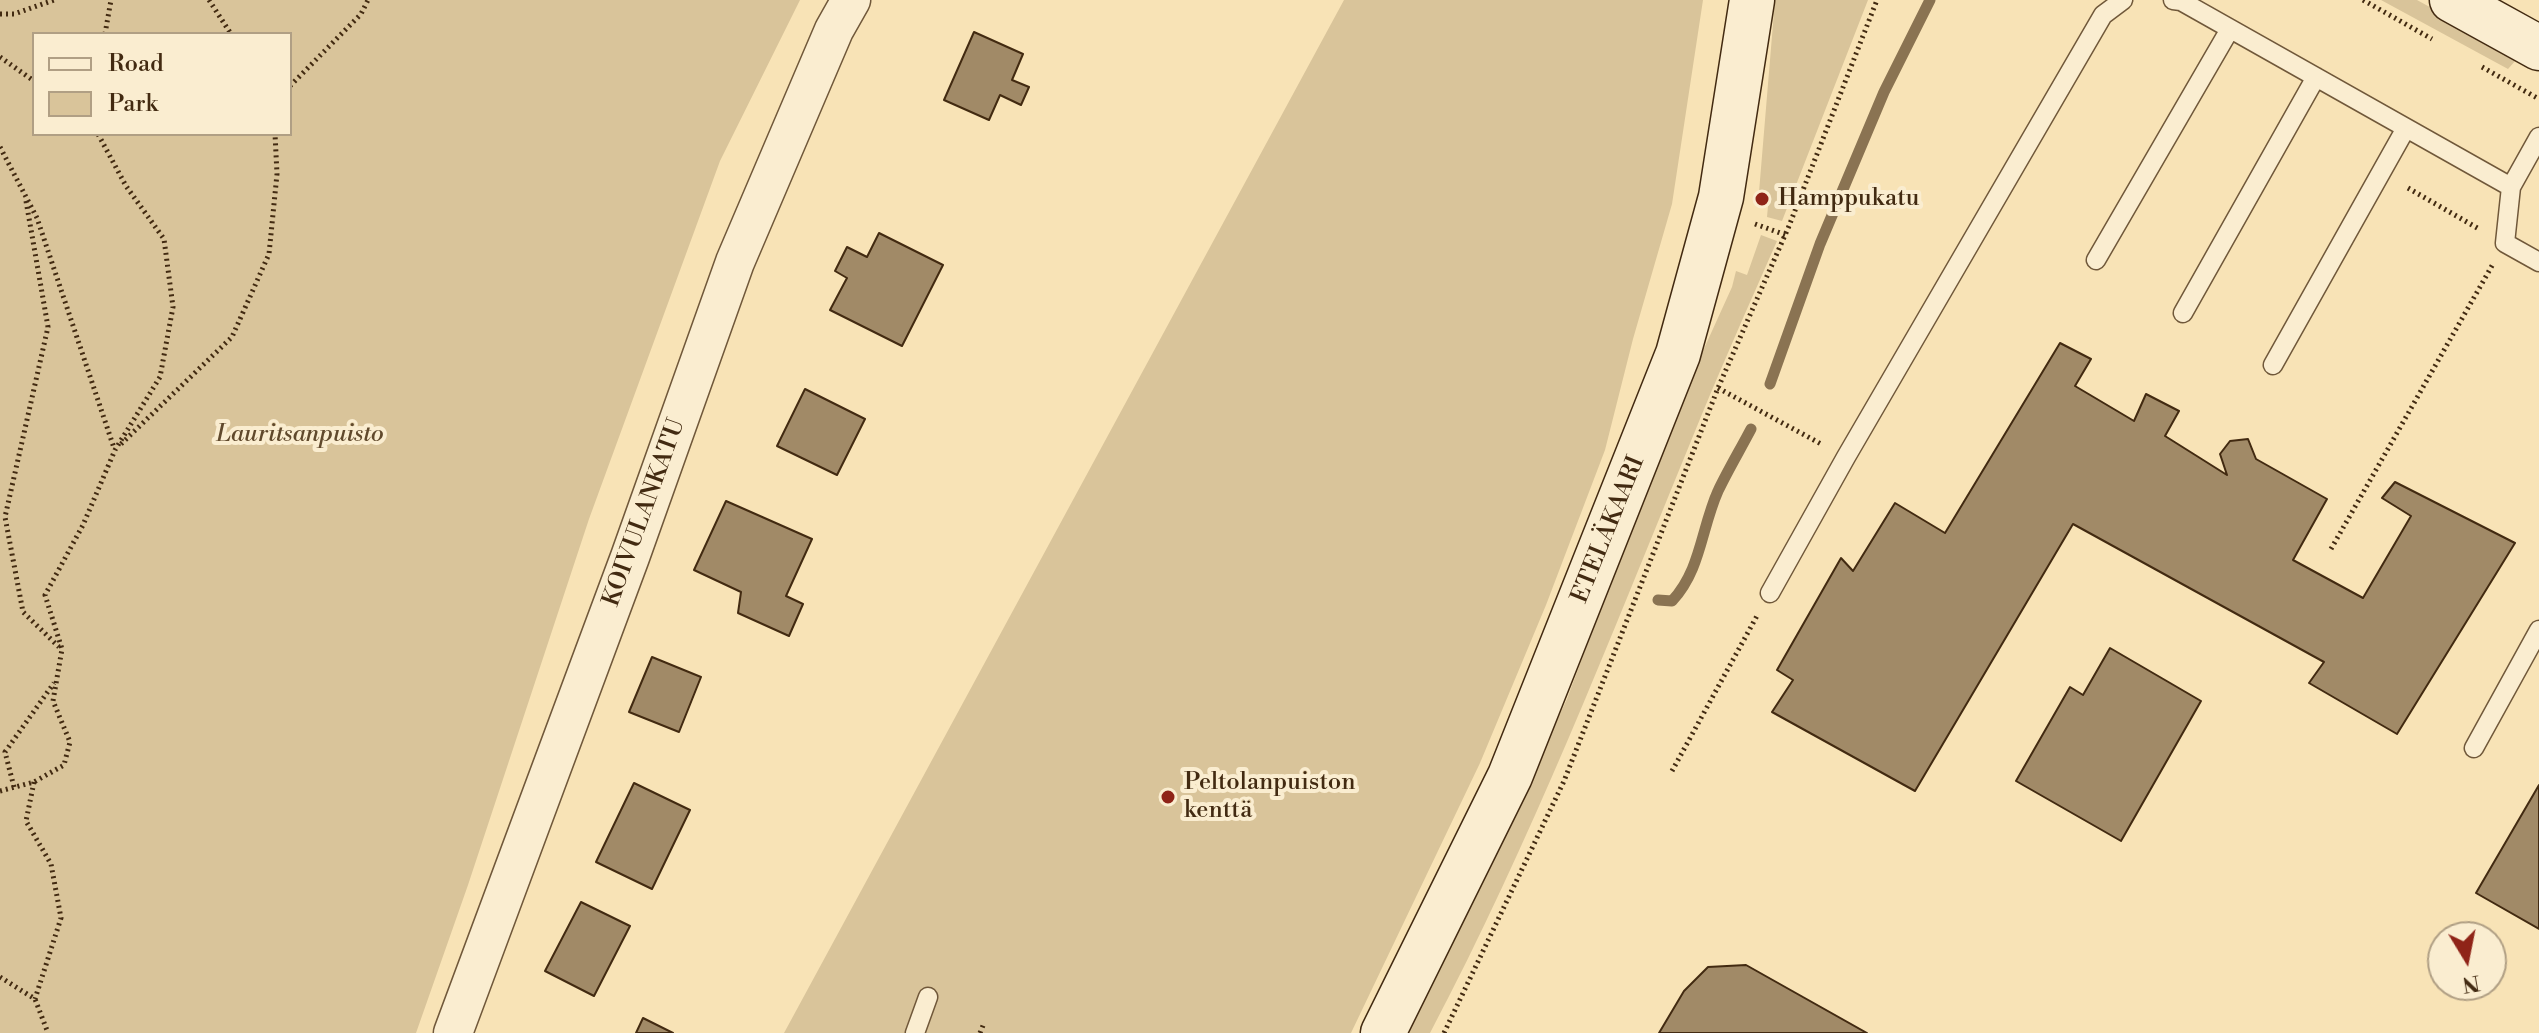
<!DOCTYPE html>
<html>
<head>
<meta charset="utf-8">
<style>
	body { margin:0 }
	#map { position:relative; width:2539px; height:1033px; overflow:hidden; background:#f8e3b6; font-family:"Libre Bodoni",serif }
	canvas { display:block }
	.legend { position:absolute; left:32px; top:32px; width:260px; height:104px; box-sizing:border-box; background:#faedd0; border:2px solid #b09f84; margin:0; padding:10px 14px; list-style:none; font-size:24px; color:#422a11 }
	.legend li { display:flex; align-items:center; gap:16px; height:40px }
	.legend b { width:40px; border:2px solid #b09f84 }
	.north { position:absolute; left:2427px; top:921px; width:80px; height:80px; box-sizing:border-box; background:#faedd0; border:2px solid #b09f84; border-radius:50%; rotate:170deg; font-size:22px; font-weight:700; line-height:32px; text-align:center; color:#422a11 }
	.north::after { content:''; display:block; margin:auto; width:28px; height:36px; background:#8f2418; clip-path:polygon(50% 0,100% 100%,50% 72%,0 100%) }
</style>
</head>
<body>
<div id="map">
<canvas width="2539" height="1033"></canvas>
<ul class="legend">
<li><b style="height:10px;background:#faedd0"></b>Road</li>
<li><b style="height:22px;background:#d9c49a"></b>Park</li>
</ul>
<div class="north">N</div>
</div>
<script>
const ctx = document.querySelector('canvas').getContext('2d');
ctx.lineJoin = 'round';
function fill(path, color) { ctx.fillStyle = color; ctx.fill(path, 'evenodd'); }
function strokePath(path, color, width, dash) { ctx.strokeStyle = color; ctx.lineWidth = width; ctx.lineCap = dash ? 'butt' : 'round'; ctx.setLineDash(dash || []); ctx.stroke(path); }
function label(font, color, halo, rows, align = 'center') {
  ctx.font = font + ' "Libre Bodoni",serif'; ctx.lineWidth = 8; ctx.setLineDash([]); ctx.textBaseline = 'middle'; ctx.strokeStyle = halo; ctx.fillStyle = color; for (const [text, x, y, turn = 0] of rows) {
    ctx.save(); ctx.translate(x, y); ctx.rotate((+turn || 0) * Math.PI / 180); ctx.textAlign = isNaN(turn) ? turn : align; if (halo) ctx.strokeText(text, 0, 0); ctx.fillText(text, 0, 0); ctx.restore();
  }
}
fill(new Path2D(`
	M0 0H800L720 161 589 519 468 885 416 1033H0ZM34 34H290V134H34Z
	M1344 0H1703L1672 204 1633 339 1605 450 1546 605 1480 763 1351 1033H784Z
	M1775 0H1868L1782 221 1767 217 1769 195 1759 192Z
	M2381 0H2417L2515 54 2516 60 2508 69Z
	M1761 235 1777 241C1748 307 1718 374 1691 441 1609 641 1531 842 1430 1033H1404L1468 909 1567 699 1667 430 1732 287 1736 271 1747 275Z`), '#d9c49a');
strokePath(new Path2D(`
	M1770 384 1820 244 1884 92 1930 0
	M1658 600 1672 601C1701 570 1701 529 1718 491 1728 470 1740 450 1751 429`), '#8a7352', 11);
const building = new Path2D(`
	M974 32 1023 54 1012 80 1029 87 1021 105 1000 95 989 120 944 100Z
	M879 233 943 265 902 346 830 310 847 278 835 271 847 247 867 257Z
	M2060 343 2091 359 2075 386 2134 421 2146 394 2179 411 2165 436 2227 475 2220 454 2230 441 2248 439 2256 459 2327 499 2293 560 2363 598 2411 516 2382 498 2395 482 2515 543 2397 734 2309 683 2324 662 2073 524 1915 791 1772 712 1793 680 1777 670 1841 558 1853 571 1895 503 1945 533Z
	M805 389 865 419 837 475 777 446Z
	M726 501 812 539 786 596 803 604 789 636 738 613 741 592 694 570Z
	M2110 648 2201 701 2121 841 2016 781 2070 687 2083 695Z
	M652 657 701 677 679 732 629 712Z
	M634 783 690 810 652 889 596 862Z
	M2539 785V929L2476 893Z
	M581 902 630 926 594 996 545 971Z
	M1746 965 1867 1033H1659L1684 991 1708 967Z
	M643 1018 673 1033H636Z`);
fill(building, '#a18a67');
strokePath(building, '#422a11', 2);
const lane = new Path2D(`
	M2173 0 2181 1 2511 187 2539 137
	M2511 187 2505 243 2539 262
	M2096 260 2230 29
	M2183 313 2316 77
	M2273 365 2406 128
	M1770 593 1846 457 2103 15 2123 0
	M2474 748 2539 630
	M915 1033 928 997`);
const street = new Path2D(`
	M453 1033 630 557 735 262 834 30 851 0`);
const secondary = new Path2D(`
	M2452 0 2539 48
	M1383 1033 1510 776 1678 354 1721 197 1752 0`);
strokePath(lane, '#70583a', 21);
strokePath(street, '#70583a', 41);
strokePath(secondary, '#422a11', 47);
strokePath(new Path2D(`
	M209 0 231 34
	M2363 0 2432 39
	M0 14H14L54 0
	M105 34 111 0
	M0 57 34 81
	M2482 67 2539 99
	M290 86 361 14 368 0
	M0 147 37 218 114 448
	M2408 188 2479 229
	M26 201 48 327 5 517 23 612 59 647
	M1755 224 1786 235
	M1718 388 1823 445
	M121 444 232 337 269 254 277 174 275 134
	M2331 549 2493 264
	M1672 771 1758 614
	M34 782 26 821 51 864 61 918 35 999
	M14 787 5 752 54 683
	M0 791 34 782 64 765 70 742 53 701 62 649 45 595 83 525 115 450 160 377 173 307 164 239 126 186 98 134
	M0 977 35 999 48 1033
	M980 1033 984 1023
	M1444 1033 1564 781 1718 388 1789 226 1877 0`), '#422a11', 5, [2, 4]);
strokePath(lane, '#faedd0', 18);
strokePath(street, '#faedd0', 38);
strokePath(secondary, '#faedd0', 44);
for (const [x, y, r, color] of [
	[1762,199,8,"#8f2418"],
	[1168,797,8,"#8f2418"]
]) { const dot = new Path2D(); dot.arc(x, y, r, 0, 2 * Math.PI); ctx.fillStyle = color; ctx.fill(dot); strokePath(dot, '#faedd0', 3); }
label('24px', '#422a11', '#faedd0', [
	["Hamppukatu",1778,199],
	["Peltolanpuiston",1184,783],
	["kenttä",1184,811]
], 'left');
label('italic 24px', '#60492c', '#faedd0', [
	["Lauritsanpuisto",300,435]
]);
label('24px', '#422a11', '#faedd0', [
	["KOIVULANKATU",645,513,-70],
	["ETELÄKAARI",1609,530,-68]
]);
</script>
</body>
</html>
